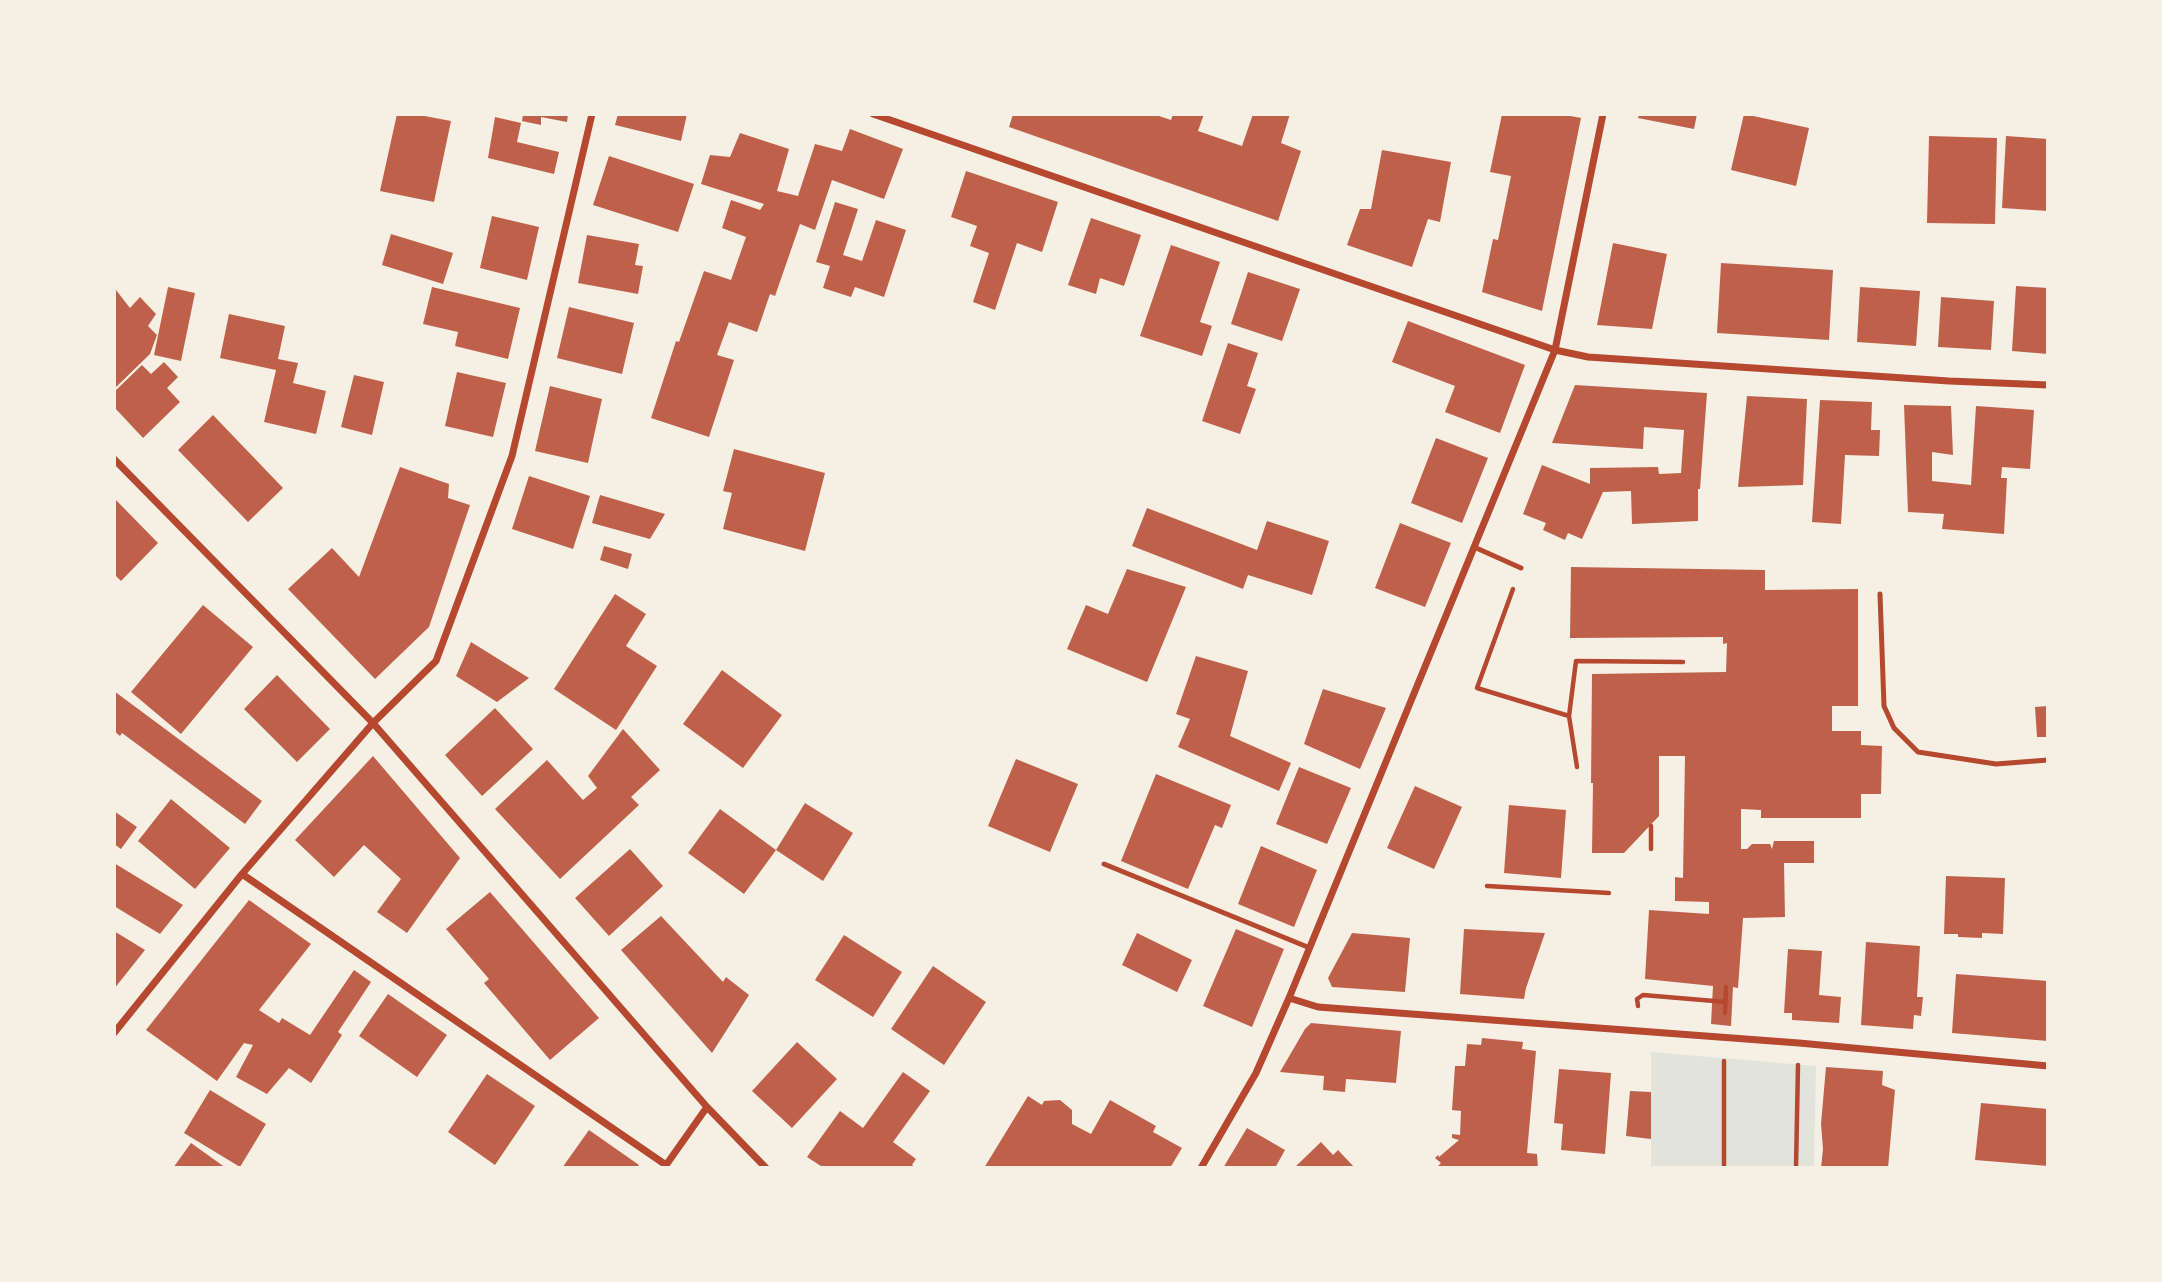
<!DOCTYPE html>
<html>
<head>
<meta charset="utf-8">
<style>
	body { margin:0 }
	#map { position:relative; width:2162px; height:1282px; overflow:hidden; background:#f6efe4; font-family:"DejaVu Sans",sans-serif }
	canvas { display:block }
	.frame { position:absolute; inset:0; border:116px solid #f6efe4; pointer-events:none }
</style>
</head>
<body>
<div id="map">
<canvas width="2162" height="1282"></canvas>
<div class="frame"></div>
</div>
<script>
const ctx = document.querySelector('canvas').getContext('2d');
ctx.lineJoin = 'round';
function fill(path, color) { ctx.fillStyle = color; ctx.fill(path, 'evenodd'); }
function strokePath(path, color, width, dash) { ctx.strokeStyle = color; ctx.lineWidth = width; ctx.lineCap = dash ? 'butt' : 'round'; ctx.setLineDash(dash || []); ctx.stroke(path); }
fill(new Path2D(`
	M1651 1052 1816 1066 1814 1168H1651Z`), '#e2e4dc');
fill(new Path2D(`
	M397 114H414L451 121 434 202 380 191Z
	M523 114H568L567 122 541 117V125L522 121Z
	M618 114H687L681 141 615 125Z
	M1013 114H1153L1171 120 1173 114H1204L1198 131 1242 146 1253 114H1290L1281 143 1301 151 1278 221 1009 127Z
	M1502 114H1560L1581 118 1542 311 1482 292 1493 239 1498 240 1511 176 1490 172Z
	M1639 114H1697L1694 129 1638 118Z
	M1744 114 1809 128 1796 186 1731 170Z
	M495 117 521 123 517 142 559 152 554 174 488 158Z
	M850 129 903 149 884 199 832 180 815 230 800 224 775 296 770 294 757 332 729 322 717 355 734 360 709 437 651 418 676 341 679 342 704 271 731 280 746 237 722 228 731 200 760 210 764 204 701 184 710 155 730 157 740 133 789 149 777 191 798 196 815 144 842 151Z
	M1929 136 1997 138 1995 224 1927 223Z
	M2006 136 2048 139V211L2002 208Z
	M1382 150 1451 162 1440 222 1428 219 1412 267 1347 245 1360 209H1371Z
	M609 156 694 184 678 232 593 205Z
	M966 171 1058 202 1042 252 1017 243 995 310 973 302 989 253 970 246 977 226 951 217Z
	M835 202 858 209 843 255 862 261 876 220 906 230 884 297 855 287 851 297 823 288 830 266 816 262Z
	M492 216 539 227 527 280 480 268Z
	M1091 218 1141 235 1124 286 1100 278 1096 294 1068 285Z
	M391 234 453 253 443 284 382 265Z
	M587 235 639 244 635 265 643 266 638 294 578 283Z
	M1613 243 1667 254 1652 329 1597 325Z
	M1171 245 1220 262 1200 322 1212 326 1202 356 1140 336Z
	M1721 263 1833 270 1829 340 1717 333Z
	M1248 272 1300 289 1282 341 1231 324Z
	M2016 286 2048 288V354L2012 351Z
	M168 287 195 293 181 361 154 355Z
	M432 287 520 308 508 359 455 346 458 332 423 324Z
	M1860 287 1920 291 1916 346 1857 342Z
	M116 290 130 308 140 297 156 314 148 326 157 335 150 354 114 389V292Z
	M1941 297 1994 301 1991 350 1938 347Z
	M569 307 634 323 622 374 557 358Z
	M229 314 285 326 278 359 298 363 293 383 326 391 316 434 264 422 276 370 220 358Z
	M1408 321 1525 365 1500 433 1445 412 1455 386 1392 362Z
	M1228 343 1258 353 1247 386 1256 389 1240 434 1202 421Z
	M164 362 178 377 167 388 180 402 143 438 114 407V392L142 365 151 374Z
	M457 372 506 383 493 437 445 426Z
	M354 375 384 382 372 435 341 427Z
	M1575 385 1707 393 1700 489H1698V521L1632 524 1631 491 1603 492 1582 539 1568 533 1565 540 1543 530 1546 523 1523 514 1542 465 1590 484V468L1658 467 1659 474 1681 473 1684 430 1644 427 1643 449 1552 443Z
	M550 386 602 399 588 463 535 451Z
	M1747 396 1807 399 1803 485 1738 487Z
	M1820 400 1872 402 1871 430H1880L1879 456 1845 455 1841 524 1812 522Z
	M1904 405 1951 406 1953 455 1932 452V481L1971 485 1976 406 2034 410 2030 469 2002 467 2001 478H2007L2004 534 1942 529 1944 514 1908 512Z
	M213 415 283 488 248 522 178 450Z
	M1436 438 1488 458 1462 523 1411 503Z
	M734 449 825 473 805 551 723 529 732 493 723 491Z
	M400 467 449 484 448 498 470 505 429 627 375 679 288 589 332 548 359 577Z
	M529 476 590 496 573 549 512 529Z
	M600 495 665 514 650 539 592 523Z
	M114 498 158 543 121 581 114 574Z
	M1147 508 1257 550 1267 521 1329 541 1312 595 1248 575 1243 589 1132 546Z
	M1400 523 1451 543 1425 607 1375 588Z
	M604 546 632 554 628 569 600 560Z
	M1571 567 1765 570V590L1858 589V706H1832V731H1861V745L1882 746 1881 794H1861V818H1761V810L1741 809V849H1747L1752 844H1770L1772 849 1774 841H1814V863H1784L1785 917 1743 918 1738 988 1733 987 1731 1026 1711 1024 1713 986 1645 979 1649 910 1709 914V902L1675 901V877L1683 878 1685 756H1659V816L1624 853H1592L1593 783H1591L1592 674 1726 672 1727 643 1723 644V637L1570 638Z
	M1127 569 1186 587 1147 682 1067 649 1086 605 1108 614Z
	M615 594 646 614 626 646 657 666 616 730 554 689Z
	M203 605 253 647 181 734 131 692Z
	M471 642 529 678 497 702 456 676Z
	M1196 656 1248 671 1230 736 1291 763 1279 791 1178 747 1190 719 1176 714Z
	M722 670 782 715 743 768 683 724Z
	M277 675 330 729 297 762 244 709Z
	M1323 689 1386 708 1360 769 1304 744Z
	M114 691 262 801 245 824 122 733 120 736 114 731Z
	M2048 706V737H2037L2035 707Z
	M495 708 533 749 482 796 445 755Z
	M623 729 660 770 631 797 639 805 560 879 495 809 547 760 583 800 597 788 588 776Z
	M373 756 460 858 407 933 377 912 401 879 364 845 334 877 295 840Z
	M1016 759 1078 784 1050 852 988 826Z
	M1299 767 1351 788 1327 844 1276 824Z
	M1156 774 1231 805 1222 828 1215 825 1188 889 1121 861Z
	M1415 786 1462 807 1434 869 1387 848Z
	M171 799 230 848 195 889 138 841Z
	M805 803 853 833 823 881 776 850 744 894 688 853 720 809 776 850Z
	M1509 805 1566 810 1561 878 1504 873Z
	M114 811 137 827 121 849 114 844Z
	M1261 846 1317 870 1294 927 1238 904Z
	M630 849 663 886 609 936 575 898Z
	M114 863 183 905 160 934 114 906Z
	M1946 876 2005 878 2003 934 1982 933V938L1958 937V934H1944Z
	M490 892 599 1018 550 1060 484 983 489 979 446 929Z
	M249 900 311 944 259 1010 279 1023 282 1018 310 1035 354 970 371 982 338 1032 342 1035 311 1083 289 1068 267 1094 236 1077 253 1045 244 1043 217 1081 146 1030Z
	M661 916 723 982 726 977 749 995 712 1053 621 950Z
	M1236 929 1284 949 1252 1027 1203 1006Z
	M1464 929 1545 933 1526 988 1524 999 1460 994Z
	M114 931 145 950 114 989Z
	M1137 933 1192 960 1177 992 1122 965Z
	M1352 933 1410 938 1405 992 1332 987 1328 978Z
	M844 935 902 972 873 1017 815 980Z
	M1866 942 1920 946 1917 997H1923L1921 1016 1914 1015 1913 1029 1861 1025Z
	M1788 949 1822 951 1819 995 1841 997 1839 1023 1792 1020V1013H1784Z
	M933 966 986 1002 944 1065 891 1029Z
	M1956 974 2048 981V1041L1952 1033Z
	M388 994 447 1035 417 1077 359 1036Z
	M1311 1023 1401 1031 1396 1083 1346 1079 1345 1092 1323 1090 1324 1076 1280 1072 1305 1029Z
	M1482 1038 1523 1042 1522 1049 1536 1051 1527 1153 1537 1154 1538 1168H1436L1441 1163 1435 1158 1438 1155 1439 1157 1459 1140 1452 1138V1134L1460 1135 1461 1111 1452 1110 1455 1066H1465L1467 1044 1481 1045Z
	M797 1042 837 1079 792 1128 752 1091Z
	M1826 1067 1883 1071 1882 1085 1895 1090 1888 1168H1821L1823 1149 1821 1124Z
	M1559 1069 1611 1073 1605 1154 1561 1150 1563 1124 1554 1123Z
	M903 1072 930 1091 893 1142 916 1159 912 1165 917 1168H824L807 1157 840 1111 863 1128Z
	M487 1074 535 1106 495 1165 448 1132Z
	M210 1090 266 1124 240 1167 184 1133Z
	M1630 1091 1651 1092V1139L1626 1136Z
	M1028 1096 1042 1105 1044 1101 1060 1100 1072 1110V1124L1091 1134 1110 1100 1156 1126 1153 1132 1182 1148 1170 1168H1020L1016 1166 1015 1168H984Z
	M1981 1103 2048 1109V1166L1975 1160Z
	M1247 1128 1285 1150 1275 1168H1223Z
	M589 1130 639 1165 637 1168H562Z
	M1321 1142 1333 1155 1338 1150 1355 1168H1294Z
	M191 1143 226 1168H173Z`), '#bf614a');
strokePath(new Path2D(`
	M1513 589 1477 688 1569 716
	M1577 767 1569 716 1576 661 1683 662
	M1651 826V849
	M1487 886 1609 893
	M1638 1006 1637 999 1643 995 1726 1002
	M1725 1013 1726 987
	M1724 1061V1168
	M1796 1168 1798 1065`), '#b5482f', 4.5);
strokePath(new Path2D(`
	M1474 547 1521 568
	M1880 594 1884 706 1894 728 1918 752 1996 764 2048 760
	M1104 864 1310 948`), '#b5482f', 5);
strokePath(new Path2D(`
	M873 114 1555 350 1588 357 1949 381 2048 385
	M114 459 373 723 707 1107 766 1168
	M242 874 666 1165
	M1289 998 1318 1007 1799 1043 2048 1066
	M114 1033 242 874 373 723 436 661 512 456 592 114
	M664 1168 707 1107
	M1201 1168 1256 1073 1289 998 1555 350 1603 114`), '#b5482f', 7);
</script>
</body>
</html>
